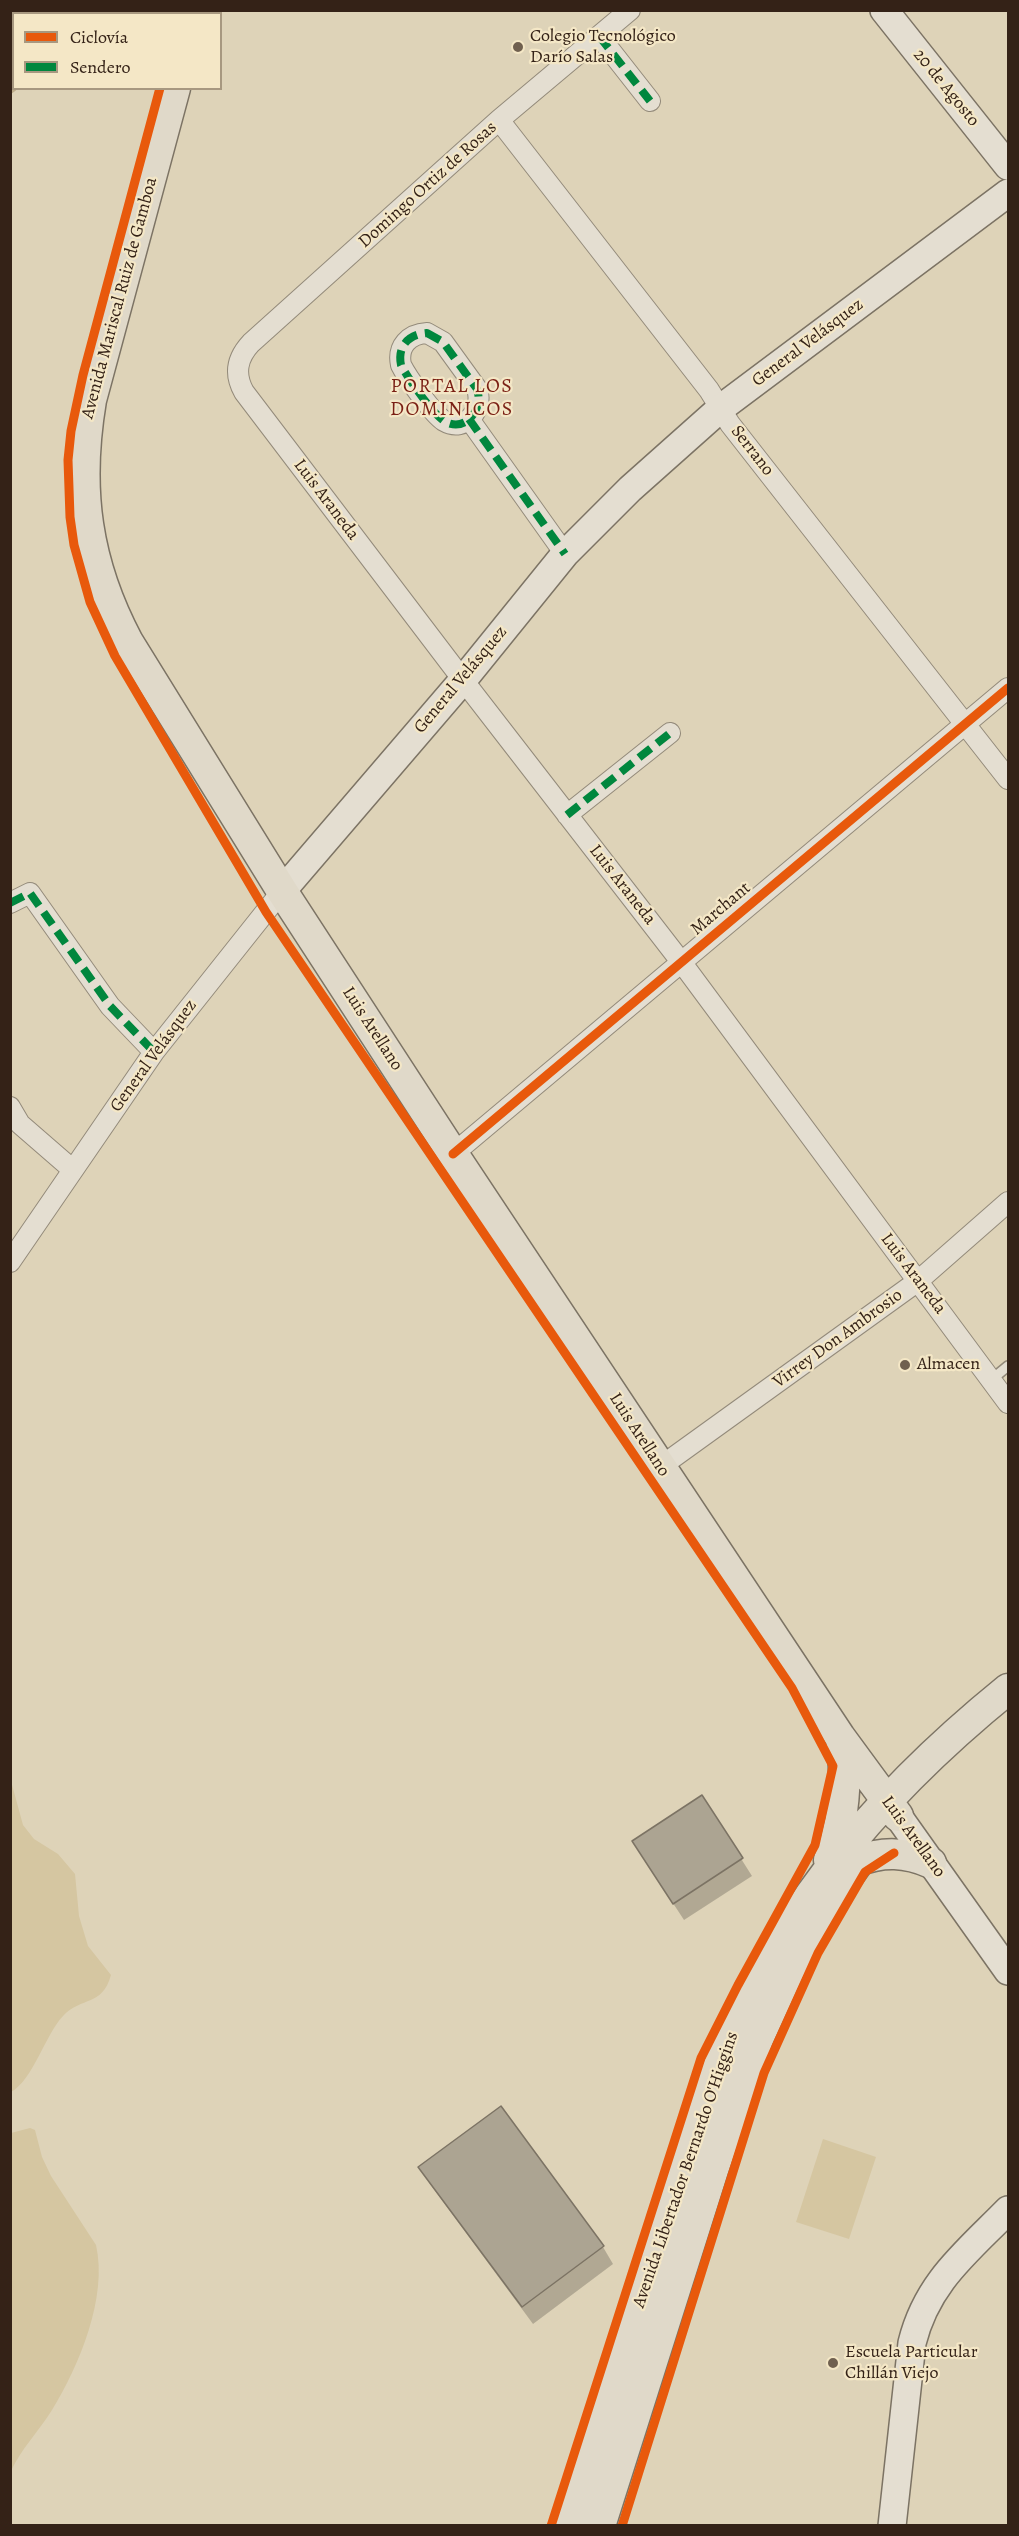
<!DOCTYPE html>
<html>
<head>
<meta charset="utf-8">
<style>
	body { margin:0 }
	#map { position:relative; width:1019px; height:2536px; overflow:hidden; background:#ded3b8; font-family:Alegreya,serif }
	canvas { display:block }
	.frame { position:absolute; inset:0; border:12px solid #342217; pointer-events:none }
	.legend { position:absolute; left:12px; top:12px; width:210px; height:78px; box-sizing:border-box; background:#f4e7c6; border:2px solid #a79880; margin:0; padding:8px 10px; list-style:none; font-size:18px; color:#342217 }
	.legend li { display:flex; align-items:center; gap:12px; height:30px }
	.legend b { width:30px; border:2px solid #a79880 }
</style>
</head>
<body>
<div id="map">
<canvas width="1019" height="2536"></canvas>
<div class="frame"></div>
<ul class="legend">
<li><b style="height:8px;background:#e8590c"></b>Ciclovía</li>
<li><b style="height:8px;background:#00873e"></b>Sendero</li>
</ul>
</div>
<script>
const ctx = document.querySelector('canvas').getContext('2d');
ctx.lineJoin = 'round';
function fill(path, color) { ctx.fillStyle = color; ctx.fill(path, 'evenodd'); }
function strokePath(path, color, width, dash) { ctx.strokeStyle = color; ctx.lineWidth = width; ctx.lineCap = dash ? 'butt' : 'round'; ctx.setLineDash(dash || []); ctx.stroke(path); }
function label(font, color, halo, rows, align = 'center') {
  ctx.font = font + ' Alegreya,serif'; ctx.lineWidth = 4.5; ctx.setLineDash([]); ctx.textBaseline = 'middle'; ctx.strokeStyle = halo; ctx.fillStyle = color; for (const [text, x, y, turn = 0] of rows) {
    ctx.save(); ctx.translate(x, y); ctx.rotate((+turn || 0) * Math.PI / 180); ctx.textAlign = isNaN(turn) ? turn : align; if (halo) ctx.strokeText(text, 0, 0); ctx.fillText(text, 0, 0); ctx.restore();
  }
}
fill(new Path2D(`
	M11 1781 23 1825 34 1839 58 1854 75 1874 79 1916 88 1946 111 1975C102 2007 82 1996 63 2016 45 2035 33 2080 11 2092Z
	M30 2128 35 2130 42 2157 51 2176 96 2245C108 2297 79 2366 52 2410 39 2431 21 2449 11 2471V2133Z
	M823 2139 876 2157 849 2239 796 2222Z`), '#d5c6a1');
fill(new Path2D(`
	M10 10 14 14V43L10 44Z
	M14 46V55L11 56 10 47Z
	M702 1797 752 1876 684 1920 644 1859Z
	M420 2167 603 2247 613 2264 533 2324 430 2184Z`), '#0003');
strokePath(new Path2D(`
	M117 14 120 10
	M10 91 14 88`), '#bdac8a', 6);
const building = new Path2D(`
	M702 1795 743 1858 673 1904 632 1841Z
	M501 2106 604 2246 522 2307 418 2167Z`);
fill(building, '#aca492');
strokePath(building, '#7c7364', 1.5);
const lane = new Path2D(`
	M991 1380 1008 1366`);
const street = new Path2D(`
	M630 10 499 120 251 343C237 358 234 374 244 392L463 680 682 963 1008 1403
	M599 36 650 101
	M499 120 709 390 730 424 1008 779
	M427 333 443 342 477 389C484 408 466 434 444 421 432 413 407 377 401 365 397 346 409 334 427 333Z
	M469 419 565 554
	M567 815 670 733
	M10 903 30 893 110 1006 154 1052
	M10 1107 20 1124 73 1170
	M453 1154 1008 688
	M10 1262 154 1052 282 891
	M660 1467 918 1281 1008 1202`);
const secondary = new Path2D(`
	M884 10 1008 166
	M282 891 463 680 565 554 630 489 721 408 1008 193
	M898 1816 1008 1971
	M892 2526 912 2343C927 2282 967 2252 1008 2210`);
const primary = new Path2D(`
	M192 14 193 10
	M175 88 91 400C76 489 86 563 128 642L282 891 453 1154 840 1737 898 1816
	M829 1860C844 1821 848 1781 841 1740
	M858 1861C883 1851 906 1852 931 1863
	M570 2526 709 2091C769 1923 871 1800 1008 1689
	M600 2526 714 2167 758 2039 790 1969 833 1897 859 1861`);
strokePath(lane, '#938a7a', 12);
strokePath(street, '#938a7a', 22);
strokePath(secondary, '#7c7364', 30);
strokePath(primary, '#7c7364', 33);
strokePath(lane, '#e4ded1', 9);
strokePath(street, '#e4ded1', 20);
strokePath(secondary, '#e4ded1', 27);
strokePath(primary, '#e0d9c9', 30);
strokePath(new Path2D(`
	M599 36 650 101
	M427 333 443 342 477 389C484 408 466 434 444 421 432 413 407 377 401 365 397 346 409 334 427 333Z
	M469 419 565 554
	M567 815 670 733
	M10 903 30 893 110 1006 154 1052`), '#00873e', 8, [15, 8]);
strokePath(new Path2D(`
	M160 88 83 375 71 431 68 460 70 517 74 545 90 602 115 656 266 912 792 1688 833 1766 815 1845 738 1985 701 2058 551 2526
	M453 1154 1008 688
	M622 2526 764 2073 818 1953 865 1872 894 1853`), '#e8590c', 9);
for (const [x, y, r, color] of [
	[518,47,6,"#70604f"],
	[905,1365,6,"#70604f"],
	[833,2363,6,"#70604f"]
]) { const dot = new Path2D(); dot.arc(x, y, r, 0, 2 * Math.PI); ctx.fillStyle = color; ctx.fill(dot); strokePath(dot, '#f4e7c6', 2); }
label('18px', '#342217', '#f4e7c6', [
	["Colegio Tecnológico",530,37],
	["Darío Salas",530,58],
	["Almacen",917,1365],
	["Escuela Particular",845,2353],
	["Chillán Viejo",845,2374]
], 'left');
label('18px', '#342217', '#f4e7c6', [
	["20 de Agosto",946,88,51],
	["Domingo Ortiz de Rosas",428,185,-42],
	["Avenida Mariscal Ruiz de Gamboa",120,298,-75],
	["General Velásquez",808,343,-37],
	["Serrano",752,451,52],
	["Luis Araneda",326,500,53],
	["General Velásquez",461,680,-50],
	["Luis Araneda",622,885,52],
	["Marchant",721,909,-40],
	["Luis Arellano",372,1029,57],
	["General Velásquez",154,1056,-54],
	["Luis Araneda",913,1274,53],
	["Virrey Don Ambrosio",838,1339,-36],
	["Luis Arellano",639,1435,57],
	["Luis Arellano",913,1837,54],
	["Avenida Libertador Bernardo O'Higgins",686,2170,-71]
]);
ctx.letterSpacing = '1.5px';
label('20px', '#7a1f14', '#f4e7c6', [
	["PORTAL LOS",452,387],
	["DOMINICOS",452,410]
]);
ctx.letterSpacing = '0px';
</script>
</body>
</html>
